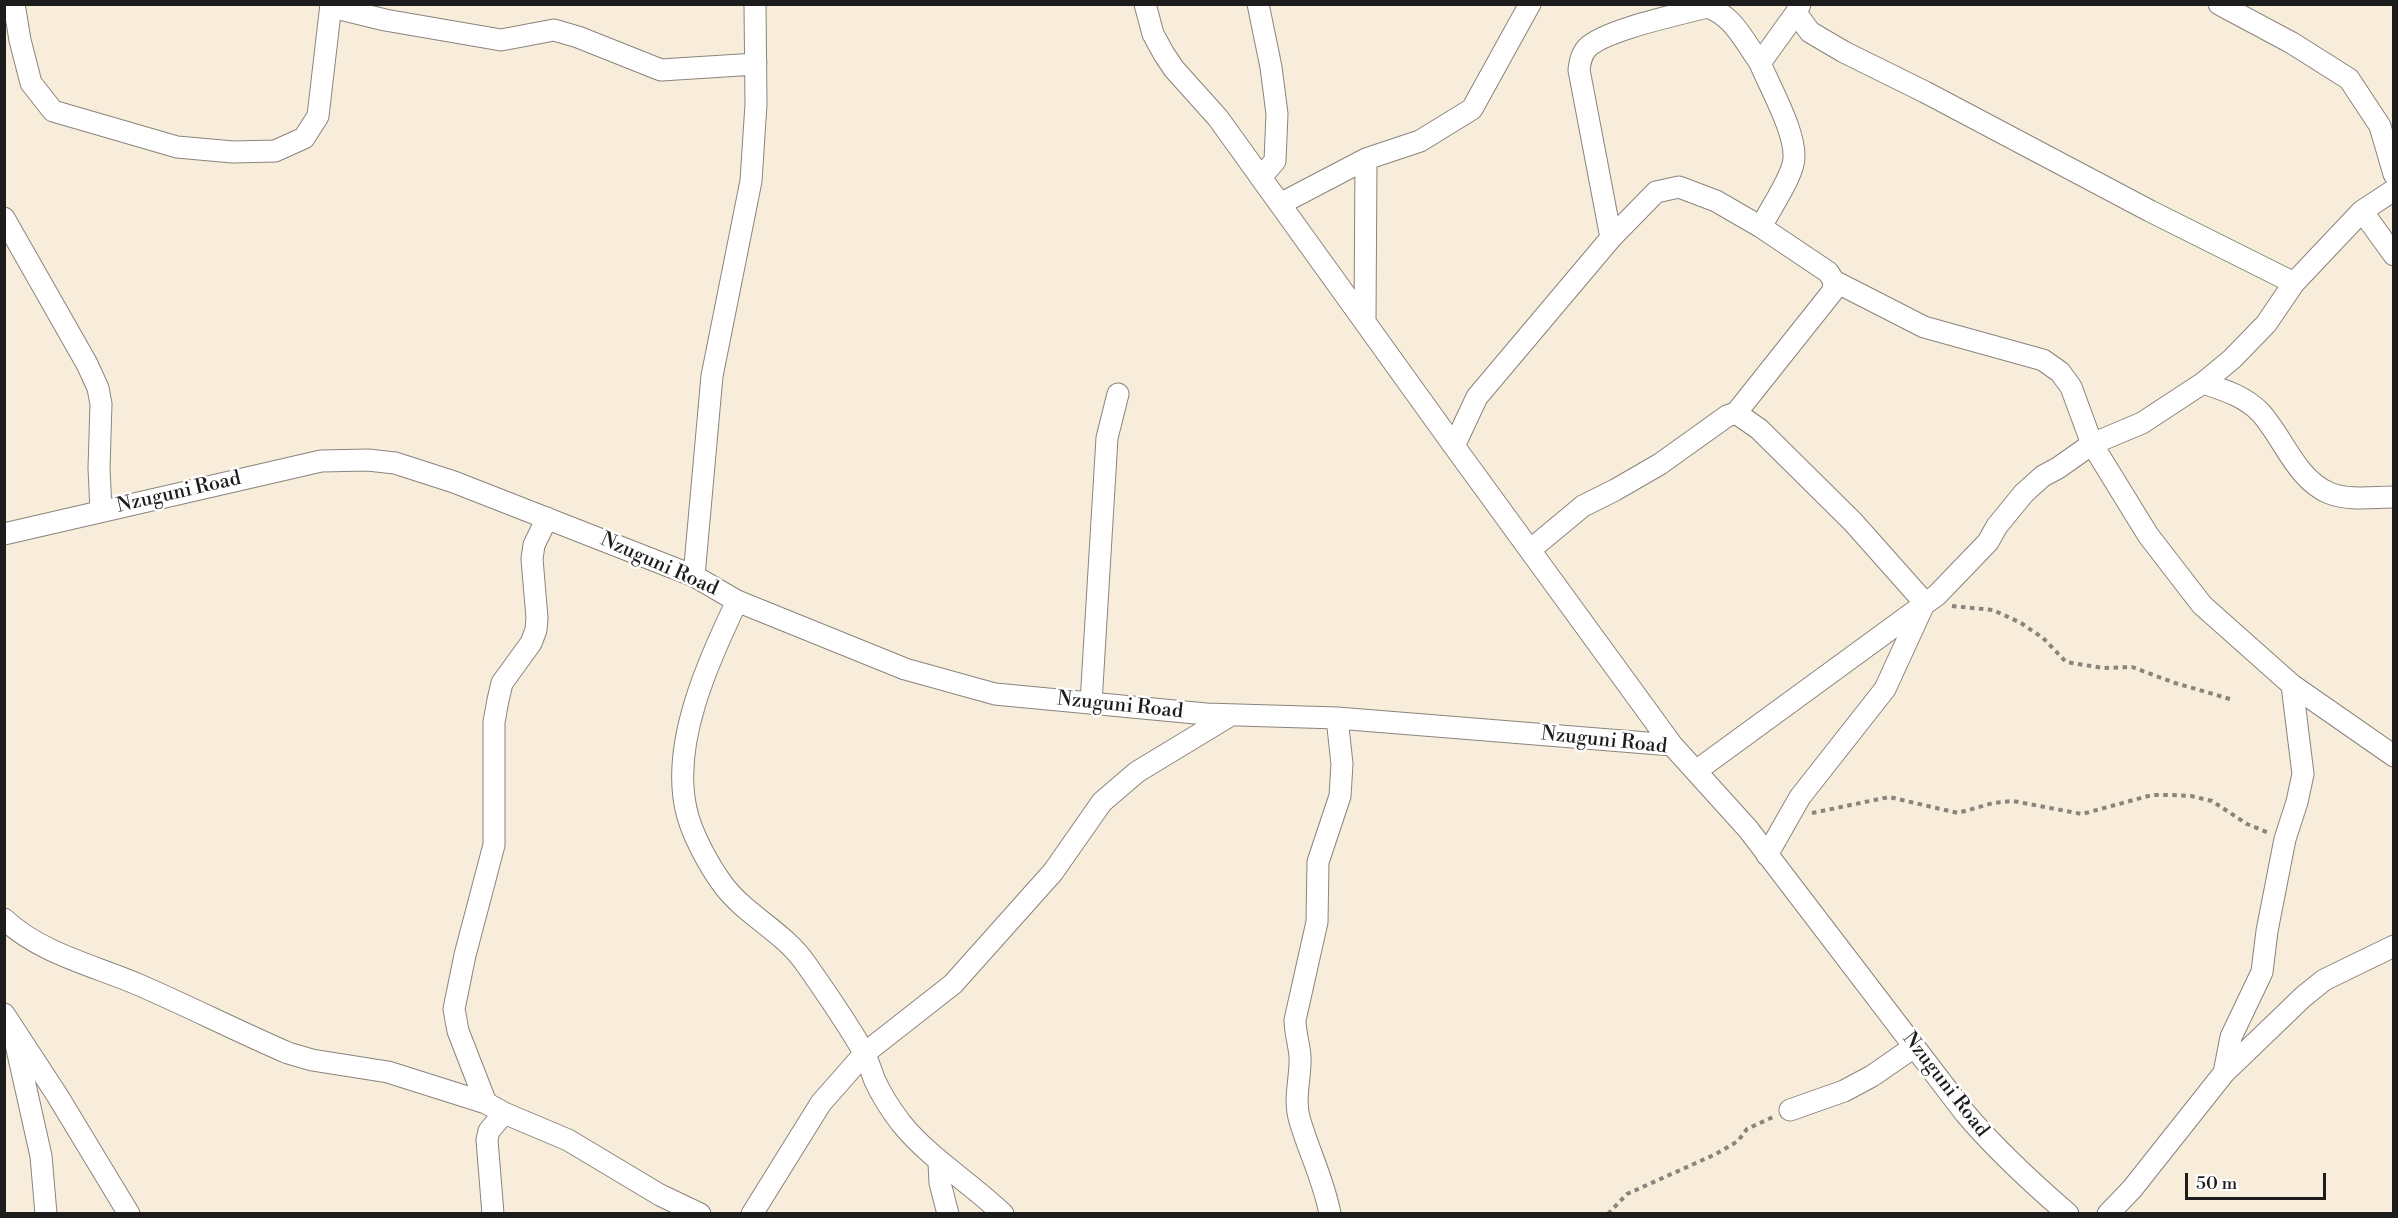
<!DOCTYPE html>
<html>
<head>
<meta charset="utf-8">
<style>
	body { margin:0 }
	#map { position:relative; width:2398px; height:1218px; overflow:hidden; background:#f8ecdb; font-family:"Libre Bodoni",serif }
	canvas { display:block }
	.frame { position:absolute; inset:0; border:6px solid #1c1c1c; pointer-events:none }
	.scale { position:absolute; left:2185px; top:1173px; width:141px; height:27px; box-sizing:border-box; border:3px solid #1c1c1c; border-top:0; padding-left:8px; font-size:18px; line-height:21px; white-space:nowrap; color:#1c1c1c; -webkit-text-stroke:4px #fff; paint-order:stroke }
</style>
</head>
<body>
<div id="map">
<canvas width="2398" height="1218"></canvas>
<div class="frame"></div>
<div class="scale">50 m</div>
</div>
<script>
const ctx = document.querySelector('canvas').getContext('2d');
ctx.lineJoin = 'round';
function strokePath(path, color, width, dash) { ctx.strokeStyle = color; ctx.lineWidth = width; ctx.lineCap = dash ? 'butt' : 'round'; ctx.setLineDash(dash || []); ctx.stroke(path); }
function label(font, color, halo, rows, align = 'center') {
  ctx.font = font + ' "Libre Bodoni",serif'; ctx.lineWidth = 5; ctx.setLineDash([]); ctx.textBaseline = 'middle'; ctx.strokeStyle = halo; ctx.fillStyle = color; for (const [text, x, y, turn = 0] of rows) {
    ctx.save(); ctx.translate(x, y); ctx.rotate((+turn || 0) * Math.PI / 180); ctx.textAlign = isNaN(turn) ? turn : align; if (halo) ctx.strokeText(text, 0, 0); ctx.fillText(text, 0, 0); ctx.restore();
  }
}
const street = new Path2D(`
	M14 4 20 40 31 83 53 111 177 147 233 152 275 151 304 138 318 116 331 4
	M1145 4 1153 34 1164 54 1174 69 1218 118 1454 446 1672 745 1748 829 1965 1113C1997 1151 2031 1182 2068 1214
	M1258 4 1271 67 1277 114 1275 161 1261 177
	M1800 4 1796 13 1810 32 1844 52 1925 92 2150 211 2294 283
	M2219 4 2292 43 2349 79 2380 126 2394 174
	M332 7 385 20 501 40 554 30 578 37 661 70 756 64
	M1280 204 1366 159
	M2362 211 2394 255
	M4 218 87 364 98 388 101 404 99 468 101 511
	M1761 227C1770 209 1789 182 1793 164 1800 139 1770 88 1760 63L1796 13
	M1611 238 1579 70C1580 62 1581 55 1587 48 1604 30 1681 14 1707 7 1733 15 1745 42 1760 63
	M1834 281 1924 327 2043 360 2060 372 2071 387 2092 444 2148 535 2202 605 2292 685 2394 756
	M1365 320 1366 159 1420 141 1472 109 1530 4
	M2203 383C2224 390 2244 396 2260 412 2283 437 2296 479 2329 493 2349 501 2373 497 2394 497
	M1454 446 1477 397 1611 238 1656 192 1679 187 1716 201 1761 227 1828 272 1834 281 1833 291 1736 413
	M4 534 321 461 368 460 395 463 454 482 694 576 737 601 905 669 995 694 1206 714 1337 718 1672 745
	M1530 550 1583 506 1615 490 1660 464 1727 416 1736 413 1759 429 1853 522 1925 603
	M694 576 712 376 751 181 756 104 755 4
	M737 601C709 661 671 741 686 809 691 833 709 866 724 886 747 916 784 932 806 964 826 993 846 1021 863 1051 868 1060 871 1071 875 1081 882 1096 891 1110 901 1123 930 1159 970 1182 1003 1214
	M1091 703 1107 438 1118 394
	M1696 771 1937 595 1988 542 1997 526 2024 493 2043 476 2058 468 2092 444 2142 423 2203 383 2232 359 2266 324 2294 283 2362 211 2394 190
	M1767 855 1800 797 1885 689 1924 604
	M4 919C40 953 92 965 137 984 188 1006 237 1031 288 1053L312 1060 388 1072 486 1103 504 1113 568 1140 660 1195 700 1214
	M4 1014 57 1095 129 1214
	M15 1040 41 1156 46 1214
	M2224 1073 2231 1037 2262 972 2267 931 2285 839 2297 802 2303 774 2292 685
	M486 1103 458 1031 454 1009 465 955 494 845V722L498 700 502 683 531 643 536 630 537 618 532 559 534 545 547 518
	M1790 1110 1844 1091 1872 1076 1914 1047
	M939 1163 940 1183 948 1214
	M493 1214 487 1140 489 1131 504 1113
	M752 1214 821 1103 865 1053 953 984 1053 872 1102 802 1137 772 1231 715
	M1330 1214C1324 1181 1309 1152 1300 1121 1293 1099 1301 1079 1300 1056 1299 1044 1295 1032 1295 1020L1317 922 1318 862 1340 796 1342 764 1337 718
	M2108 1214 2132 1189 2224 1073 2303 997 2324 980 2394 946`);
strokePath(street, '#8a847c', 23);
strokePath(new Path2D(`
	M1952 606 1993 610 2021 623 2043 638 2066 662 2103 668 2132 667 2175 683 2230 699
	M1812 813 1889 797 1958 813 1993 803 2013 801 2082 814 2152 795H2170L2191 796 2212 801 2247 824 2269 833
	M1608 1214 1627 1194 1716 1154 1738 1141 1747 1129 1773 1117`), '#8a847c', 4, [4.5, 4.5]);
strokePath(street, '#fff', 21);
label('20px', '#1c1c1c', '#fff', [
	["Nzuguni Road",179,493,-13],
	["Nzuguni Road",659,565,24],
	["Nzuguni Road",1120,706,6],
	["Nzuguni Road",1604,741,6],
	["Nzuguni Road",1945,1085,52]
]);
</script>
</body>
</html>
